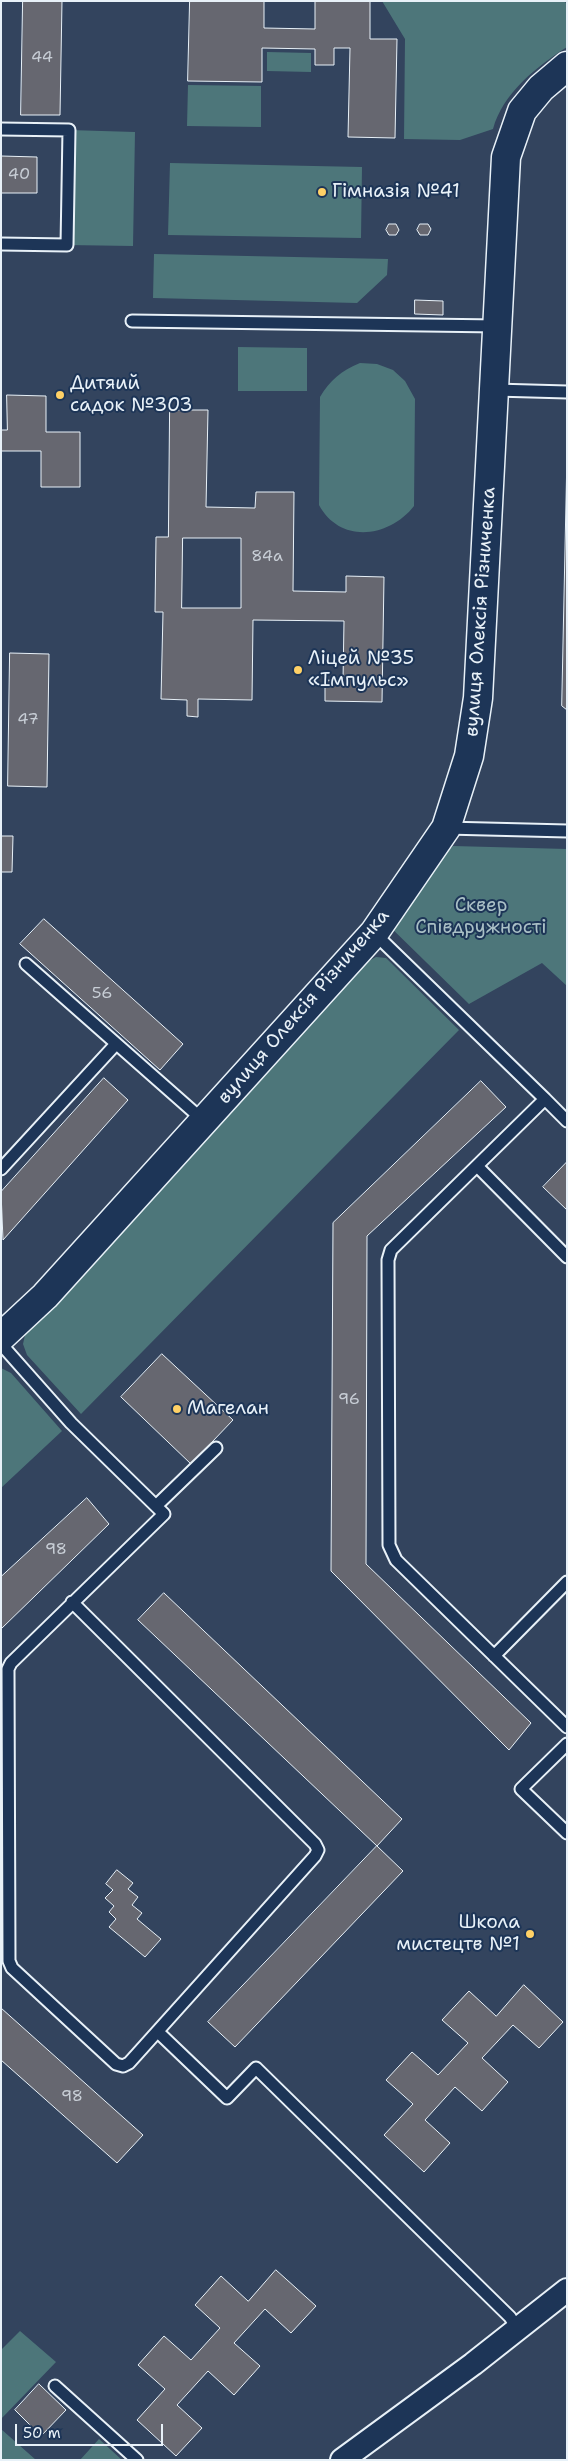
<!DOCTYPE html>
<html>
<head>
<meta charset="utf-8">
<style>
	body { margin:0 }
	#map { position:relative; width:568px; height:2461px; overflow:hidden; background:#33445e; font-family:"Shantell Sans",sans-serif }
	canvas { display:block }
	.frame { position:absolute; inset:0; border:2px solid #e8f1f8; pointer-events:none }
	.scale { position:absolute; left:15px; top:2424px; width:148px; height:22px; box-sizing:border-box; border:2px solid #e8f1f8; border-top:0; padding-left:6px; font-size:15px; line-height:18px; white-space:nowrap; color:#e8f1f8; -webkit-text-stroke:4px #1d3557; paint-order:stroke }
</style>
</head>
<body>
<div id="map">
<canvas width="568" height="2461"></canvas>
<div class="frame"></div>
<div class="scale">50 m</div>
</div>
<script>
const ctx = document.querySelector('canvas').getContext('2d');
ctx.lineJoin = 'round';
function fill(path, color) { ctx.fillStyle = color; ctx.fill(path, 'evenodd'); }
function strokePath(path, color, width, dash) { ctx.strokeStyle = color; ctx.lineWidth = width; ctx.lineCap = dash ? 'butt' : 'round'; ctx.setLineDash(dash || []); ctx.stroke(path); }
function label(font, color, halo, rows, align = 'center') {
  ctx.font = font + ' "Shantell Sans",sans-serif'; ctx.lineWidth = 4; ctx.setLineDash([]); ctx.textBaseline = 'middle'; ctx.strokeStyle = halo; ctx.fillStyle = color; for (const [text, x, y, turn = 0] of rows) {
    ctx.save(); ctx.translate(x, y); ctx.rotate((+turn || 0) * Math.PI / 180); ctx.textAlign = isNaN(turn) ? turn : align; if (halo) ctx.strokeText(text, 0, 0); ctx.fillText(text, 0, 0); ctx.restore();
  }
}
fill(new Path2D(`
	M564 1 567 4V47C536 67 503 93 493 129L460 140 404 139 405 39 382 1Z
	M267 52 311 53V72L267 71Z
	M188 85 261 86V127L187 126Z
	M69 130 135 132 133 246 67 245Z
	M170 163 362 167 361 238 168 235Z
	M154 254 388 259 387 275 357 303 153 298Z
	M238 347 307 348V391H238Z
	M360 363 377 364 393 370 405 381 415 399 414 506C389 538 340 544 319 505L320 397C330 380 341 371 360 363Z
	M453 846 567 849V986L542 963 469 1004 383 920Z
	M376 957 386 958 459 1030 81 1414 27 1355 23 1344 25 1335 367 962Z
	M1 1368 11 1373 62 1431 1 1488Z
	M20 2331 56 2362 1 2419V2350Z
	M1 2429 36 2460H1Z
	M99 2439 122 2460H80Z`), '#4d767a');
const building = new Path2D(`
	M23 1H62L60 115H21Z
	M190 1H264V28L315 29V1H370V39H397L395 138 348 137 350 48H334V65H315V49L262 48V82L188 81Z
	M1 156 37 157V193H1Z
	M389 224H396L399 230 396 235H389L386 230Z
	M420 224H428L431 229 428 235H420L417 230Z
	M415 300 443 301V315L415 314Z
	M7 395 46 396V432H80V487H41V451H1V430H7Z
	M170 410H208L206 507 255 508 256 492H294L293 591 346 592V576L384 577 382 702 325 701V680L343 681 344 621 253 620 252 700 198 699V717L187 716V700L161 699 163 612H155L156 537H168ZM183 538H241V608H182Z
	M567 454V710L562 706Z
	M10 653 49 654 47 787 8 786Z
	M1 836H13L12 872H1Z
	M44 919 183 1044 160 1070 20 944Z
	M104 1078 128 1100 3 1240 1 1192Z
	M481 1081 506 1107 367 1236 366 1564 531 1723 509 1750 331 1571 333 1223Z
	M567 1162V1210L543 1187Z
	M162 1354 233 1420 191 1464 121 1397Z
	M87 1498 109 1524 1 1629V1577Z
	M164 1593 402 1819 377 1846 138 1620Z
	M377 1846 403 1871 235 2047 208 2022Z
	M117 1870 133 1883 128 1889 138 1897 132 1905 142 1913 137 1919 161 1939 145 1957 109 1927 116 1919 109 1912 114 1906 105 1898 113 1890 106 1884Z
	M524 1985 563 2022 539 2048 513 2025 482 2058 508 2082 482 2111 455 2087 425 2120 450 2143 424 2172 384 2135 413 2104 386 2080 412 2052 438 2075 468 2043 442 2020 469 1991 496 2016Z
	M1 2008 143 2135 117 2163 1 2060Z
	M276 2270 316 2306 291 2333 265 2309 234 2343 260 2366 234 2395 208 2371 177 2405 202 2428 176 2456 137 2420 165 2389 138 2365 164 2336 191 2360 220 2328 195 2305 221 2276 248 2301Z
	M39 2384 66 2410 41 2436 15 2410Z`);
fill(building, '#666770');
strokePath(building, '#e8f1f8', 1);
const service = new Path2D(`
	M1 129 69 130 67 245 1 244
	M132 321 498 326
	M495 390 567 392
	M446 828 567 831
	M374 933 545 1099 391 1250 388 1260 389 1545 396 1560 567 1727
	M26 964 204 1121
	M545 1099 567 1121
	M478 1167 567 1257
	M1 1169 116 1044
	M1 1344 71 1423 164 1514 11 1663 8 1669 9 1961 12 1968 116 2064 123 2066 129 2063 315 1856 318 1850 315 1844 72 1602
	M156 1506 216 1448
	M494 1656 567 1582
	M567 1744 521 1789 567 1833
	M158 2032 227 2098 256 2068 510 2317 517 2328
	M55 2386 137 2460`);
const minor = new Path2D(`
	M342 2460 473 2364 567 2290`);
const tertiary = new Path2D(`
	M1 1337 45 1296 374 933 446 828 469 756 478 698 506 157 522 111 541 88 567 66`);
strokePath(service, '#e8f1f8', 15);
strokePath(minor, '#e8f1f8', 26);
strokePath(tertiary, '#e8f1f8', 31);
strokePath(service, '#1d3557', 11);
strokePath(minor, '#1d3557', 22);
strokePath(tertiary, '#1d3557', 28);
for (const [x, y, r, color] of [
	[322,192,5,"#ffd166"],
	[60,395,5,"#ffd166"],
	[298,670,5,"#ffd166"],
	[177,1409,5,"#ffd166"],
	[530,1934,5,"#ffd166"]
]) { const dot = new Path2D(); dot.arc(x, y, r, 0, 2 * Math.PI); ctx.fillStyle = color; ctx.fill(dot); strokePath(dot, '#1d3557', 2); }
label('16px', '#c8ced6', null, [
	["44",42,58],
	["40",19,175],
	["84а",267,557],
	["47",28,720],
	["56",102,994],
	["96",349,1400],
	["98",56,1550],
	["98",72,2097]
]);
label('19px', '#e8f1f8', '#1d3557', [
	["Гімназія №41",332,192],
	["Дитяий",70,384],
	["садок №303",70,406],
	["Ліцей №35",308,659],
	["«Імпульс»",308,681],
	["Магелан",187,1409],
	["Школа",520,1923,"right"],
	["мистецтв №1",520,1945,"right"]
], 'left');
label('19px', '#e8f1f8', '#1d3557', [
	["вулиця Олексія Різниченка",481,612,-86],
	["вулиця Олексія Різниченка",304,1007,-49]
]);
label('19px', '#aac0c6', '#1d3557', [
	["Сквер",481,906],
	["Співдружності",481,928]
]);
</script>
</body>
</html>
